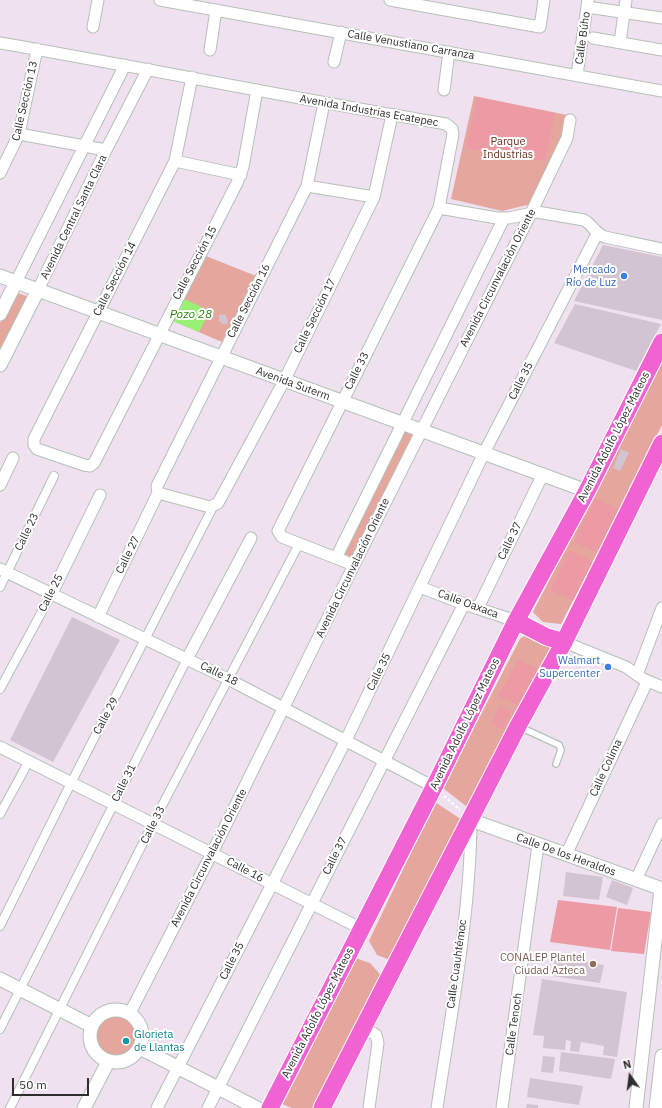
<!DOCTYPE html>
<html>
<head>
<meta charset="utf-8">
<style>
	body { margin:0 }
	#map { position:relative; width:662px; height:1108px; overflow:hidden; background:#efe1ef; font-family:"IBM Plex Sans",sans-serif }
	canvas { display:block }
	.north { position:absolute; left:610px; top:1056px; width:40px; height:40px; -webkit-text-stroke:3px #fff; paint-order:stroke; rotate:346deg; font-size:11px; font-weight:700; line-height:16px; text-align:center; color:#2e2e2e }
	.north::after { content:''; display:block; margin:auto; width:14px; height:18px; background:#2e2e2e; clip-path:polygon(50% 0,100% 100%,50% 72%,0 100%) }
	.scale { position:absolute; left:12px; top:1078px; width:77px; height:18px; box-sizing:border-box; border:2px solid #2e2e2e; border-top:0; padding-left:5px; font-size:12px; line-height:14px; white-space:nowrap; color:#2e2e2e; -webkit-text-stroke:3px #fff; paint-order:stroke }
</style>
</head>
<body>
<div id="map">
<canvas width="662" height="1108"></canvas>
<div class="north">N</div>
<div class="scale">50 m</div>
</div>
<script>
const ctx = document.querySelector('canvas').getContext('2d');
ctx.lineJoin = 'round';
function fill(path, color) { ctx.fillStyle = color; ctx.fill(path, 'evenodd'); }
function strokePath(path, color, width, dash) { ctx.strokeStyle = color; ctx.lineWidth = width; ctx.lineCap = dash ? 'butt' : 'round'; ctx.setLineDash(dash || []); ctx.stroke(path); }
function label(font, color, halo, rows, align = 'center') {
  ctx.font = font + ' "IBM Plex Sans",sans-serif'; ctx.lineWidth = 4; ctx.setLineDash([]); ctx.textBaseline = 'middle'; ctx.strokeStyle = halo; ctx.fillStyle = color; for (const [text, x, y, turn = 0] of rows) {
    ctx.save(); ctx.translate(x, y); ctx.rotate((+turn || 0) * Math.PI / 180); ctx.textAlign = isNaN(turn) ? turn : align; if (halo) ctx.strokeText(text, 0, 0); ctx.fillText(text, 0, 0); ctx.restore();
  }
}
fill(new Path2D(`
	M474 96 567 115 565 133 531 204 502 211 451 199Z
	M206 256 256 276 222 342 173 321Z
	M15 292 29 297 0 355V323Z
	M662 356V425L561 624 543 622 533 612Z
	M404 431 415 435 352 558 343 553Z
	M536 628 554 644 471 810 443 788 520 639Z
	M435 802 465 822 393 961 377 955 369 941Z
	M355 958 370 963 384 979 318 1108H292L282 1104Z
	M92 1039a25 25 0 1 1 50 0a25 25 0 1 1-50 0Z`), '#e5a69e');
fill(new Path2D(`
	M477 97 555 113 545 161 466 148Z
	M595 498 618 509 598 553 574 542Z
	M570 550 593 562 573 601 550 590Z
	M519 660 539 669 520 706 498 696Z
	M500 706 512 711 503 729 491 724Z
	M558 900 617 907 610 950 550 942Z
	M618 908 651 912 644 954 611 951Z`), '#ec9aa4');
fill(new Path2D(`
	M184 299 210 311 199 332 173 321Z`), '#98f075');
fill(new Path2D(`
	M603 245 662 257V320L574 301Z
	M575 304 661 324 636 371 554 343Z
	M225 314 228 321 227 324H222L219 321V315Z
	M621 449 629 453 620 471 613 468Z
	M72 617 120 640 53 762 10 740Z
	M566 872 603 877 599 900 563 896Z
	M612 880 633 888 627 905 606 897Z
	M555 957 604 965 600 983 552 976Z
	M542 979 627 992 617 1057 603 1055 604 1046 581 1042 579 1052 570 1051 571 1041 566 1040 565 1050 543 1048 544 1036 533 1035Z
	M561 1052 615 1059 611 1079 559 1071Z
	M543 1056 555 1057 553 1073 541 1072Z
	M530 1078 583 1086 579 1105 527 1097Z
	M527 1104 538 1105V1108H526Z`), '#d2c5d1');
const service = new Path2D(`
	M520 727 559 745 561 750 556 764`);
const pedestrian = new Path2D(`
	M0 587 54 476
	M0 689 52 593
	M0 814 29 761
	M0 926 71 783 213 507
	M0 1029 187 659
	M10 1108 153 823 299 544`);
const minor = new Path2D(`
	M160 0 662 91
	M390 0 540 27 544 0
	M587 7 662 18
	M93 27 98 0
	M593 38 662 50
	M620 42 626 0
	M0 43C149 69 297 99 446 124L452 129 453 134 439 208 278 531 282 537 354 565
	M210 50 216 10
	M334 62 341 32
	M577 75 588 0
	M192 77 175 161 34 439V445L37 449 84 465 90 466 94 463 237 183 243 167 257 90
	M444 90 449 52
	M19 134 106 150
	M175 161 241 175
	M0 173 19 134 37 49
	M307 186 374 197
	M439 208 497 218H509L537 212 584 220C593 225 595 234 605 237L662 249
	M16 282 125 65
	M38 290 106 150 148 69
	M0 485 13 458
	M158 493 210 507 218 503 284 381 374 197 392 115
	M158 493 157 486 307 186 324 103
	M336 558 504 218
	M0 569 228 679 434 787
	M420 587 464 604 516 621
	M52 593 100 495
	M478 608 543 474
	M98 617 158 493
	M564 642 626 667 643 679 662 687
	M187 659 251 538
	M637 675 662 608
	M0 747 362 929
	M566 855 647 682
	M636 880 662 824
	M130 1013 212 853 354 565 531 213 567 138 570 120
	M365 1028 376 1035 378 1043 369 1108
	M157 1108 346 740 484 453 597 234
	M208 1108 464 604
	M437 1108C451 1014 470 918 471 822
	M502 1108 538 845`);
const tertiary = new Path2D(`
	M0 276 587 491
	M0 314 16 282
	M0 365 38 290
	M471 820 662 889
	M0 979 92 1026
	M90 1036a26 26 0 1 1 52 0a26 26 0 1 1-52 0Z
	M140 1048 257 1108
	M84 1108 108 1062
	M636 1108 661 889
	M656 1108 662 1056`);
const primary = new Path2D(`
	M516 621 547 637 564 642
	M270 1108 434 787 516 621 587 491 662 342
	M322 1108 518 726 564 642 662 443`);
strokePath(service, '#b4c1b8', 8);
strokePath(pedestrian, '#b4c1b8', 10);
strokePath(minor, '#b4c1b8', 13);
strokePath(tertiary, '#b4c1b8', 15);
strokePath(primary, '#fff', 19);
strokePath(new Path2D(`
	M444 796 460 810`), '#fff', 2, [3, 2]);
strokePath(service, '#fff', 5.5);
strokePath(pedestrian, '#fff', 8);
strokePath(minor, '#fff', 11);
strokePath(tertiary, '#fff', 13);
strokePath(primary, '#f163d2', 17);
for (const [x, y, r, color] of [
	[624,276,4,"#3f7fe0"],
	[608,667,4,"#3f7fe0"],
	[593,964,4,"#8d6e63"],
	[126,1041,4,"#0f9aa8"]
]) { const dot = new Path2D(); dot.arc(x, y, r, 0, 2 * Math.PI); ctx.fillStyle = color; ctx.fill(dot); strokePath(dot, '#fff', 1.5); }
label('11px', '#2e2e2e', '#fff', [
	["Calle Búho",583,38,-82],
	["Calle Venustiano Carranza",411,45,10],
	["Calle Sección 13",25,101,-77],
	["Avenida Industrias Ecatepec",369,111,10],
	["Avenida Central Santa Clara",74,217,-64],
	["Calle Sección 15",195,263,-62],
	["Avenida Circunvalación Oriente",498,278,-63],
	["Calle Sección 14",115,279,-63],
	["Calle Sección 16",249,301,-63],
	["Calle Sección 17",315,316,-64],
	["Calle 33",357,371,-63],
	["Calle 35",521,381,-63],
	["Avenida Suterm",293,384,20],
	["Avenida Adolfo López Mateos",614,437,-63],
	["Calle 23",27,532,-64],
	["Calle 37",510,541,-64],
	["Calle 27",128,555,-64],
	["Avenida Circunvalación Oriente",353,568,-64],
	["Calle 25",51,593,-63],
	["Calle Oaxaca",468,604,20],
	["Calle 35",379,672,-64],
	["Calle 18",219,674,26],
	["Calle 29",106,716,-62],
	["Avenida Adolfo López Mateos",465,724,-64],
	["Calle Colima",606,768,-65],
	["Calle 31",124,783,-63],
	["Calle 33",153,825,-63],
	["Calle De los Heraldos",566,855,20],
	["Calle 37",335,856,-63],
	["Avenida Circunvalación Oriente",209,858,-63],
	["Calle 16",245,870,28],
	["Calle 35",232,961,-63],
	["Calle Cuauhtémoc",457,964,-82],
	["Avenida Adolfo López Mateos",318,1013,-63],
	["Calle Tenoch",514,1024,-82]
]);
label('11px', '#6d2f1b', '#fff', [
	["Parque",508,142],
	["Industrias",508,155]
]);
label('11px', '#366cbe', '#fff', [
	["Mercado",616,270],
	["Río de Luz",616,283],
	["Walmart",600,661],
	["Supercenter",600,674]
], 'right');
label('11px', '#785e54', '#fff', [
	["CONALEP Plantel",585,958],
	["Ciudad Azteca",585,971]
], 'right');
label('11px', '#0d838f', '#fff', [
	["Glorieta",134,1035],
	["de Llantas",134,1048]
], 'left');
label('italic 12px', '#27850f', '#fff', [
	["Pozo 28",191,315]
]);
</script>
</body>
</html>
